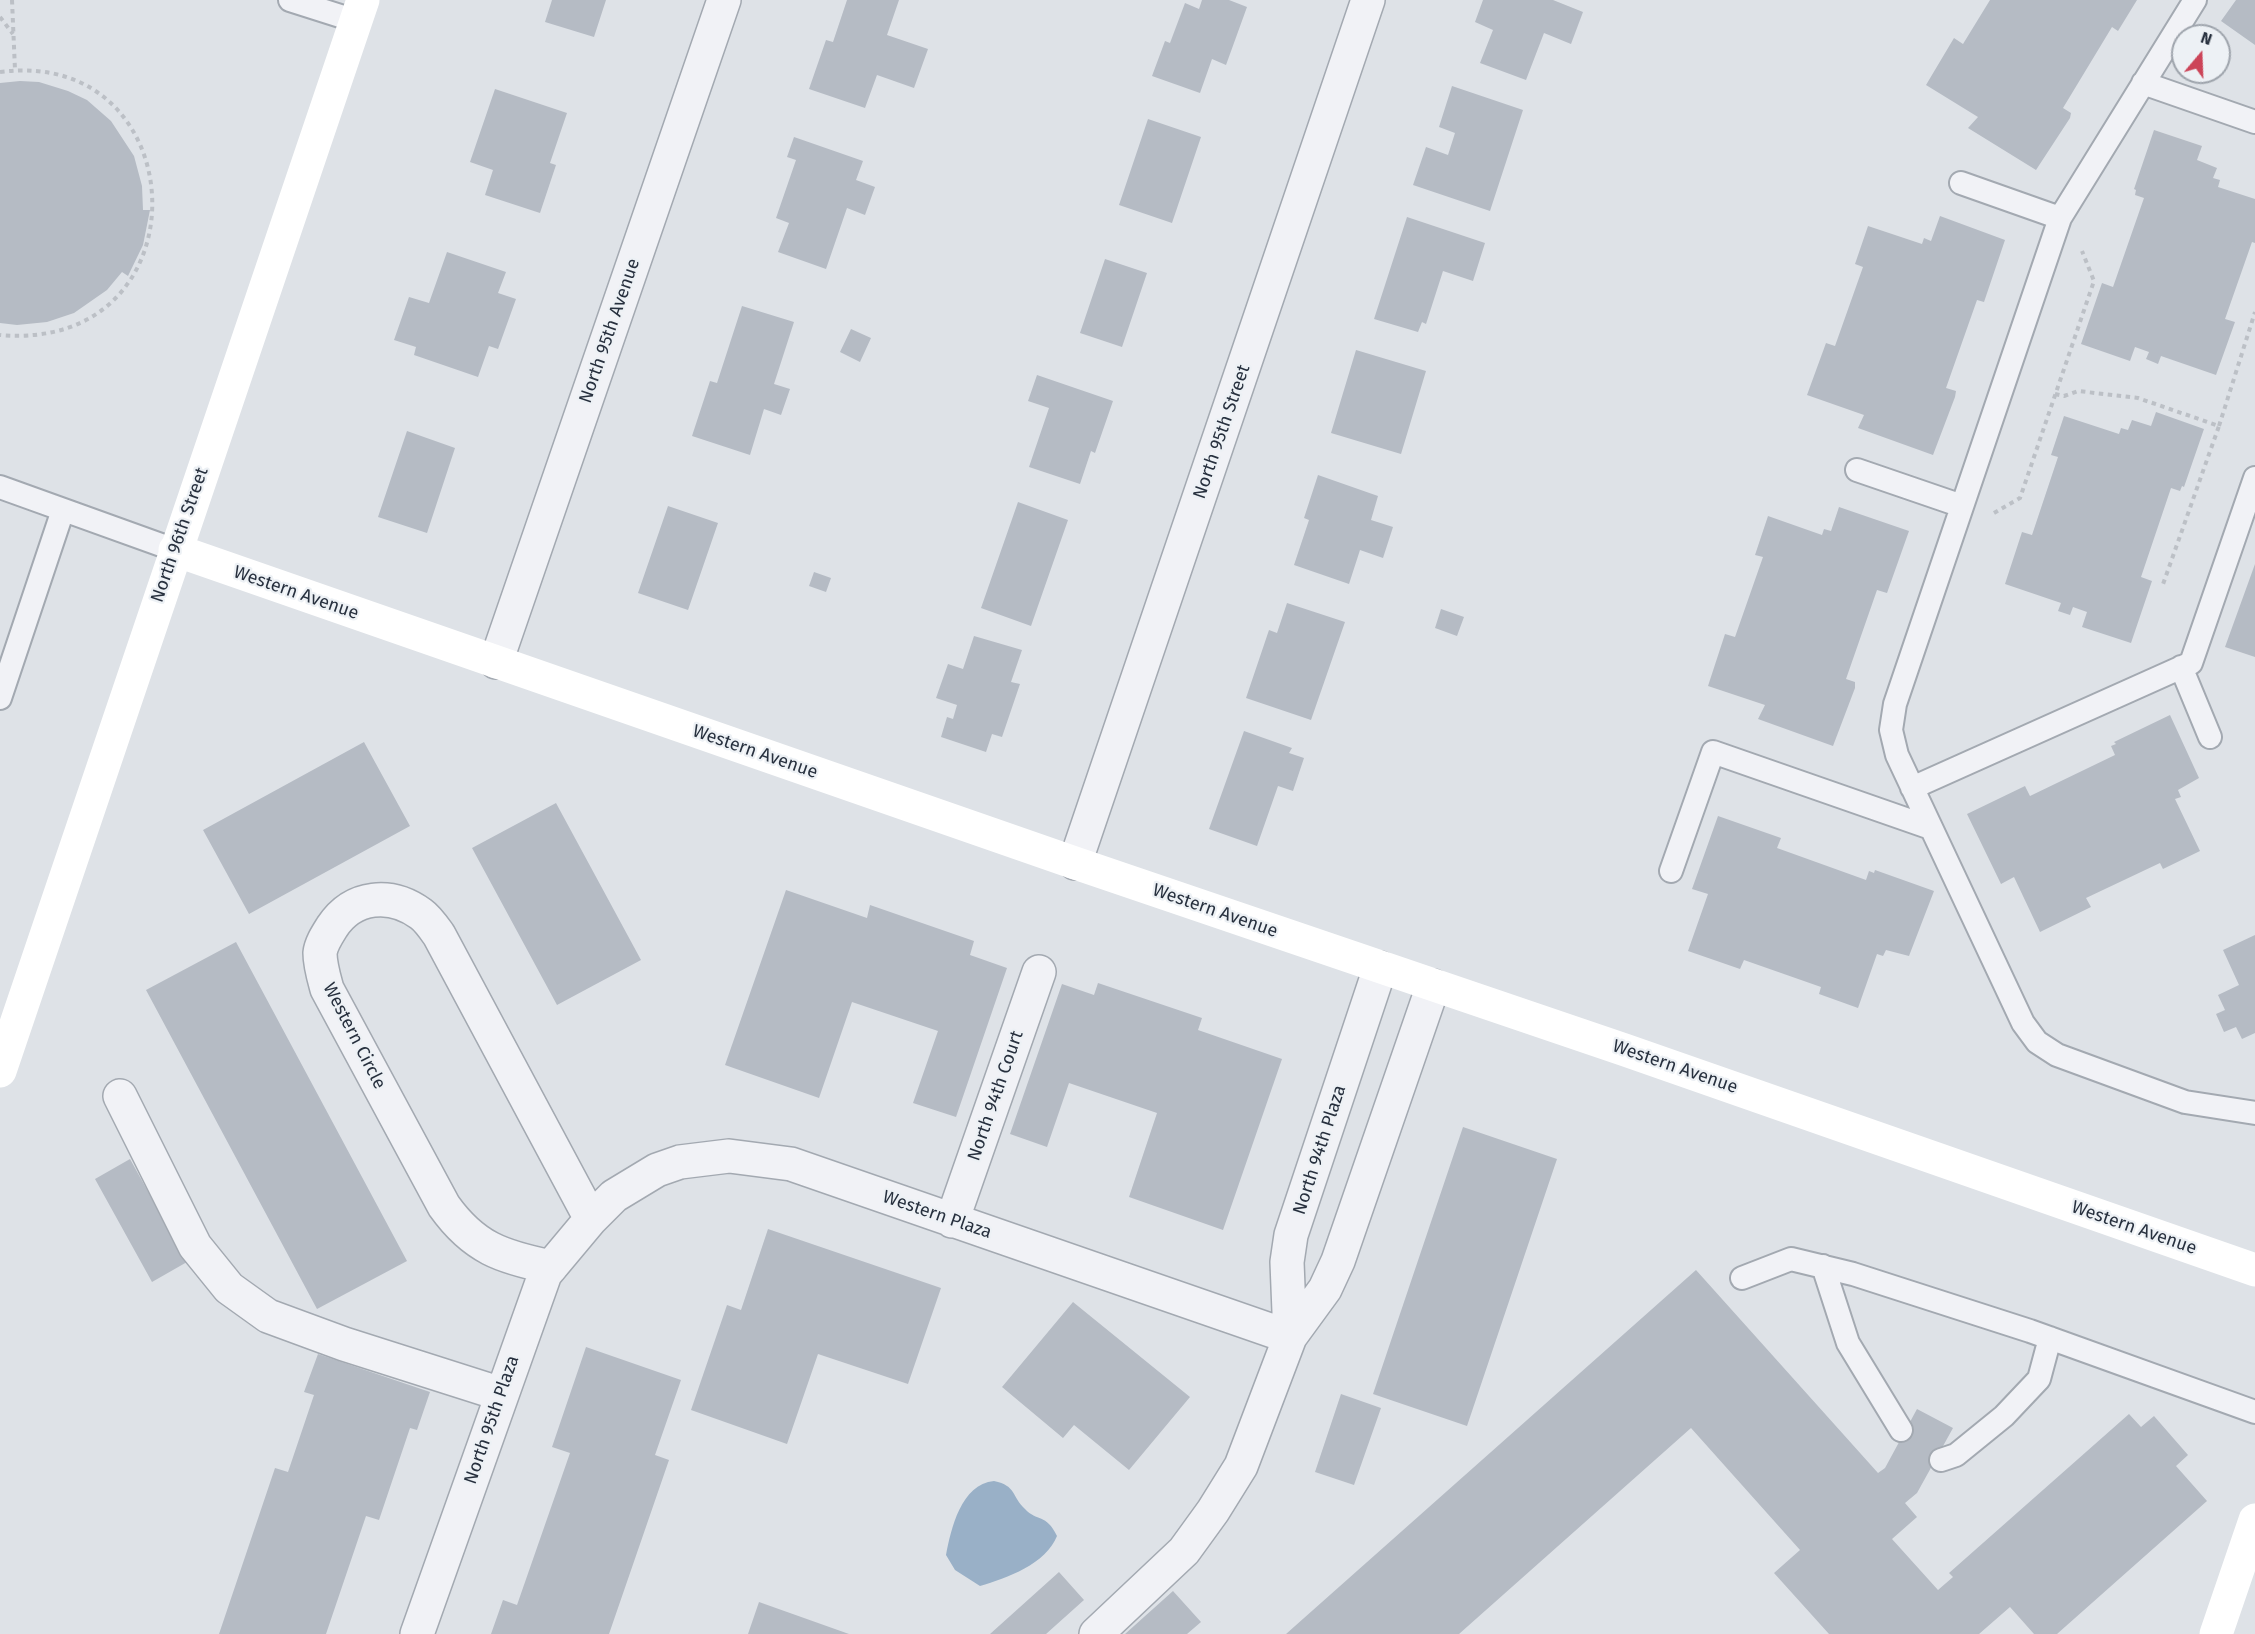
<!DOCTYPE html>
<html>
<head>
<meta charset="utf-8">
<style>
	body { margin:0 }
	#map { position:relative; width:2255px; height:1634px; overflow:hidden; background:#dee2e7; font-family:"Fira Sans",sans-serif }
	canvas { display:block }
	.north { position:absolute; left:2171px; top:24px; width:60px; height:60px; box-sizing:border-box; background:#edf1f5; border:2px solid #9ea4ac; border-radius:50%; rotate:19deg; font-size:16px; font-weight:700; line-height:24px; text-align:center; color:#27303e }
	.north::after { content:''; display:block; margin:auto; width:21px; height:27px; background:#cc4458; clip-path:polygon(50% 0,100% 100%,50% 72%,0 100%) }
</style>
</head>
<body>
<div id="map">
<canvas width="2255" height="1634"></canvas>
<div class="north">N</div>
</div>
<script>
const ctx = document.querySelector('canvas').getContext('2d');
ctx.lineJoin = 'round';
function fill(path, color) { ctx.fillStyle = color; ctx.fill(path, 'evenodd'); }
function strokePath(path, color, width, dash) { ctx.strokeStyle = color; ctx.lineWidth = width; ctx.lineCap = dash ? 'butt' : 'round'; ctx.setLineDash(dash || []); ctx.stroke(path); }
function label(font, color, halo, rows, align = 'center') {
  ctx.font = font + ' "Fira Sans",sans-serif'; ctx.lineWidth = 4.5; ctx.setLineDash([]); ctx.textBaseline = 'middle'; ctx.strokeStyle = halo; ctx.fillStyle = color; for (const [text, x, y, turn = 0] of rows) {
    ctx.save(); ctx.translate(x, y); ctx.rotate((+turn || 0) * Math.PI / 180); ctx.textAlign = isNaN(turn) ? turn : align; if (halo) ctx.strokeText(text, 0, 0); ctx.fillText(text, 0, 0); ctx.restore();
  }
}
fill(new Path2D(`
	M994 1481C1017 1486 1011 1496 1025 1509 1037 1522 1046 1513 1057 1536 1046 1564 1007 1578 980 1586L955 1570 946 1555C951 1529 961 1484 994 1481Z`), '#99b0c7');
fill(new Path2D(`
	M552 0H606L594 37 545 22Z
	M847 0H899L887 35 928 49 914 88 877 75 865 108 809 89 826 40 833 42Z
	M1202 0H1229L1247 7 1226 65 1212 59 1200 93 1152 76 1165 41 1170 43 1185 3 1199 9Z
	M1483 0H1553L1583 12 1571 44 1544 33 1526 80 1480 63 1493 30 1475 22Z
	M1990 0H2137L2118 31 2112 27 2063 108 2071 113 2070 118 2036 170 1968 128 1978 117 1926 85 1954 38 1963 44Z
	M2236 0H2255V45L2221 21Z
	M20 81 39 82 68 91 87 100 111 121 134 156 142 186 143 210H150L143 245 128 276 122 272 107 290 74 313 47 322 17 325 0 323V83Z
	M1452 86 1523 110 1490 211 1413 185 1426 147 1448 155 1455 133 1439 127Z
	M495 89 567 113 550 163 556 165 540 213 485 195 493 170 470 162Z
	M1148 119 1201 137 1172 223 1119 205Z
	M2154 130 2202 146 2197 160 2217 168 2213 178 2220 180 2218 187 2255 199V243L2252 242 2225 319 2235 322 2216 375 2161 356 2158 364 2146 359 2149 352 2135 347 2130 361 2081 344 2102 283 2113 287 2144 198 2135 195 2136 190 2134 189Z
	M794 137 863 161 856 180 875 187 865 215 847 208 826 269 778 252 789 223 776 218 796 160 787 157Z
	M1940 216 2005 240 1984 302 1977 300 1946 388 1956 391 1955 397 1933 455 1858 428 1864 415 1807 395 1826 343 1835 346 1863 267 1855 264 1868 226 1922 244 1924 238 1931 241Z
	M1407 217 1485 243 1473 281 1443 271 1426 324 1422 322 1418 332 1374 319Z
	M447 252 506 272 498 293 516 299 498 349 489 346 478 377 414 355 416 347 394 340 409 297 429 303Z
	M1105 259 1147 273 1122 347 1080 333Z
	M742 306 794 322 774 384 790 389 781 415 764 409 750 455 692 436 710 381 717 383Z
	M851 329 871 338 860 362 840 352Z
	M1356 350 1426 371 1401 454 1331 433Z
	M1037 375 1113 401 1095 453 1091 451 1080 484 1029 467 1049 408 1028 401Z
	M2156 412 2204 429 2184 487 2182 486 2180 491 2171 488 2141 577 2152 581 2131 643 2082 627 2087 612 2073 607 2070 615 2058 611 2061 603 2005 584 2022 532 2032 535 2058 457 2051 455 2064 416 2119 434 2121 428 2128 430 2132 420 2151 426Z
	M407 431 455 448 427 533 378 517Z
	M1318 475 1378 496 1371 520 1393 527 1383 558 1360 550 1349 584 1294 565 1309 520 1304 518Z
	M1018 502 1068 520 1031 626 981 608Z
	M668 506 718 523 688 610 638 593Z
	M1839 507 1909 531 1887 593 1877 590 1846 679 1855 682V688L1833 746 1758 719 1765 705 1708 686 1725 634 1735 637 1763 557 1755 555 1768 516 1822 535 1824 529 1831 531Z
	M2255 564V657L2225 647Z
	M814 572 831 578 826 592 809 586Z
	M1287 603 1345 622 1311 720 1246 698 1269 630 1277 633Z
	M1441 609 1464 617 1457 636 1435 628Z
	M974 636 1022 650 1011 682 1020 684 1002 737 992 734 986 752 941 737 947 717 953 719 957 705 936 698 948 664 963 669Z
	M2170 715 2199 778 2178 790 2181 797 2175 799 2200 851 2163 869 2160 863 2086 898 2091 907 2040 932 2014 877 2001 884 1967 814 2025 786 2030 796 2115 755 2111 746 2116 744 2114 742Z
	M1244 731 1292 748 1289 753 1304 758 1293 791 1278 786 1257 846 1209 829Z
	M364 742 410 826 249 914 203 830Z
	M556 803 641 960 557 1005 472 848Z
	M1718 816 1781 838 1777 848 1866 880 1869 871 1874 873 1875 870 1934 891 1909 956 1886 950 1883 956 1877 954 1858 1008 1819 994 1821 987 1744 960 1740 969 1688 951 1708 894 1692 889Z
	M786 890 867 918 870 905 974 941 970 955 1007 968 956 1117 913 1103 938 1031 852 1002 819 1098 725 1065Z
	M2255 935V1033L2242 1039 2236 1027 2224 1032 2216 1014 2225 1010 2218 995 2239 985 2223 950Z
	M236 942 407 1261 317 1309 146 990Z
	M1098 983 1202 1018 1198 1030 1282 1059 1223 1230 1129 1197 1157 1113 1069 1083 1047 1147 1010 1134 1062 984 1094 995Z
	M1463 1127 1557 1159 1467 1426 1373 1394Z
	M130 1159 187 1262 152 1282 95 1179Z
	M768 1229 941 1288 908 1384 818 1354 787 1444 691 1410 727 1305 741 1310Z
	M1696 1270 1878 1473 1885 1468 1917 1409 1953 1428 1917 1493 1905 1503 1917 1517 1892 1539 1938 1590 1953 1577 1949 1573 2129 1414 2141 1427 2154 1416 2188 1455 2176 1466 2207 1501 2057 1634H2034L2010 1607 1979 1634H1829L1774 1573 1800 1550 1691 1428 1459 1634H1286Z
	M1073 1302 1190 1397 1129 1470 1074 1425 1063 1438 1002 1387Z
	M586 1347 681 1380 655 1455 669 1460 609 1634H491L503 1600 517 1605 570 1453 552 1447Z
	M318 1354 430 1392 417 1430 410 1428 379 1520 366 1516 326 1634H219L275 1468 288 1472 314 1395 304 1392Z
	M1341 1394 1381 1408 1354 1485 1315 1472Z
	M1059 1572 1084 1600 1046 1634H990Z
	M1173 1591 1201 1622 1187 1634H1125Z
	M759 1602 849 1634H748Z`), '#b5bbc4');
const lane = new Path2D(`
	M290 0 356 21
	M2195 0 2060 218 1895 704 1891 730 1897 755 2023 1023 2037 1042 2057 1055 2185 1102 2255 1113
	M2143 83 2255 122
	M1961 183 2060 218
	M1857 470 1962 506
	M0 487 175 550
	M2181 667 2210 737
	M0 698 63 510
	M1912 788 2191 663 2255 478
	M1671 871 1713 752 1931 828
	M1823 1266 1848 1343 1901 1430
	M1742 1278 1791 1259 1853 1274 2030 1331 2255 1412
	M1941 1460 1956 1455 2004 1416 2039 1379 2050 1338`);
const street = new Path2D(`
	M496 662 724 0
	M1075 863 1368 0
	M120 1096 195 1246 229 1288 268 1316 344 1344 501 1394
	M952 1221 1039 972
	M551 1267C502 1257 474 1248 444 1206L327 989C324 978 320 965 320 953 321 944 327 935 332 927 353 895 391 892 421 914 428 919 434 928 439 935L591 1219
	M1290 1337 1287 1262 1291 1235 1380 968
	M417 1634 545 1274 591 1219 614 1196 657 1170 680 1162 729 1156 791 1164 1290 1337
	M1096 1634 1184 1551 1213 1511 1241 1466 1290 1337 1325 1289 1338 1261 1433 986`);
strokePath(lane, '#a3a9b1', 26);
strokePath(street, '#a3a9b1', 36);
strokePath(new Path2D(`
	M12 0 15 70
	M0 17 13 34
	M0 72C197 46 209 353 0 335
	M2055 394 2064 396 2078 391 2138 398 2219 426 2162 587
	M2219 426 2255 312
	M1994 513 2020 498 2094 281 2082 251`), '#bcc0c6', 4, [4.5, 4.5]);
strokePath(lane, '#f1f2f6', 22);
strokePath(street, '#f1f2f6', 33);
strokePath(new Path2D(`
	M175 550 1075 863 1625 1050 2255 1270
	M0 1071 363 0
	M2216 1634 2255 1520`), '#fff', 33);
label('18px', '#27303e', '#edf1f5', [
	["North 95th Avenue",610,331,-71],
	["North 95th Street",1222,432,-71],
	["North 96th Street",180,535,-71],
	["Western Avenue",296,593,19],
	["Western Avenue",755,752,19],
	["Western Avenue",1215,911,19],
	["Western Circle",354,1036,63],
	["Western Avenue",1675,1067,19],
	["North 94th Court",996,1096,-71],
	["North 94th Plaza",1320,1150,-72],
	["Western Plaza",937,1215,19],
	["Western Avenue",2134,1228,19],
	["North 95th Plaza",492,1420,-71]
]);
</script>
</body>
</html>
